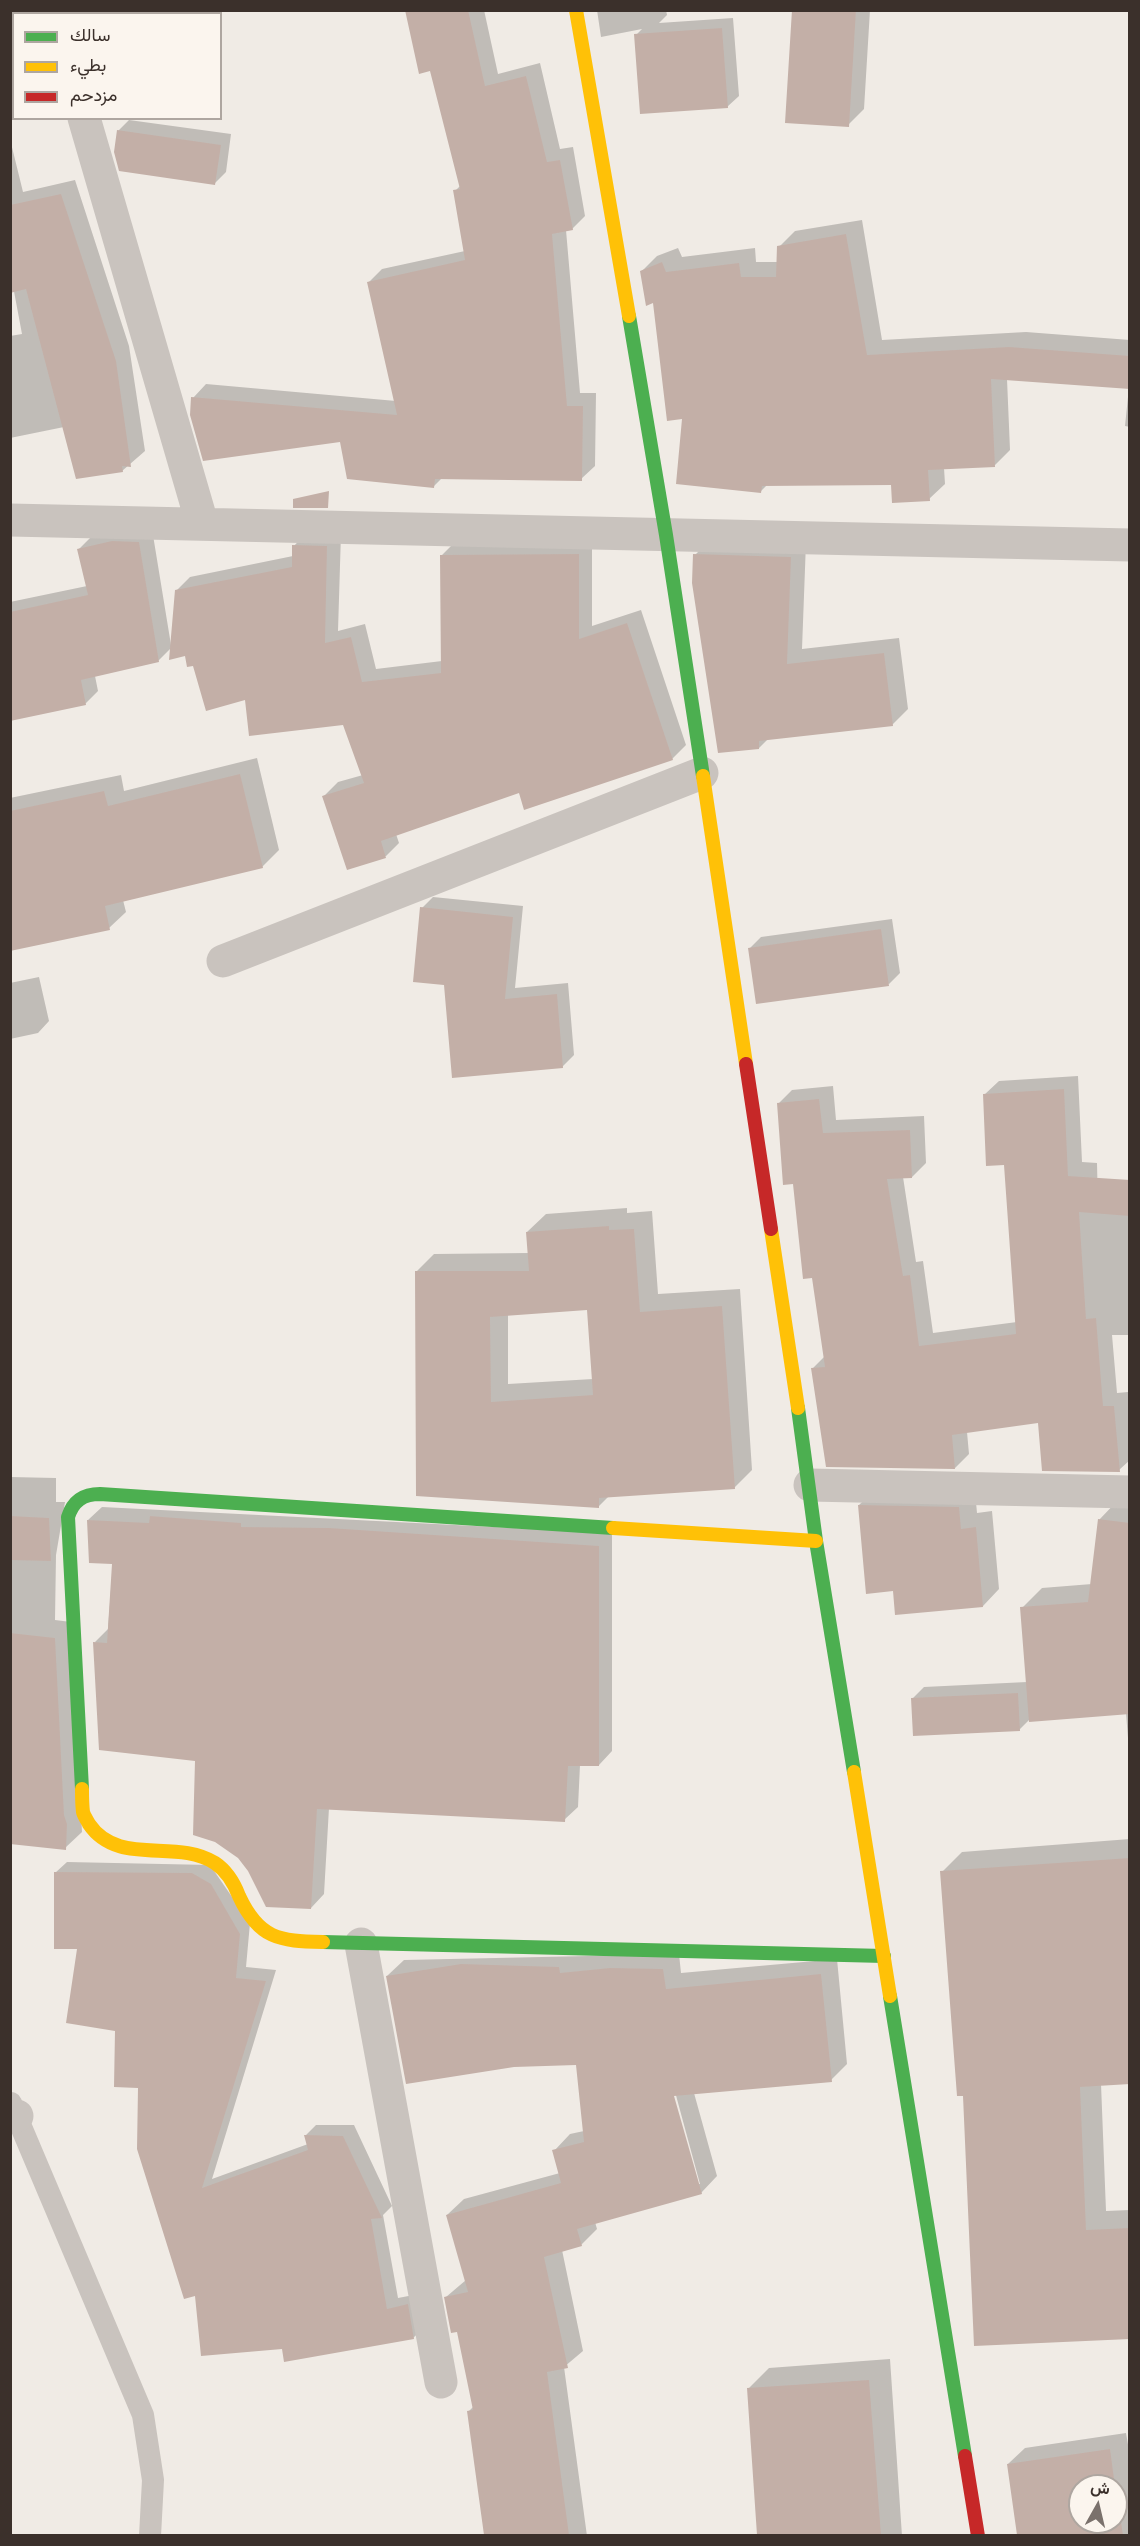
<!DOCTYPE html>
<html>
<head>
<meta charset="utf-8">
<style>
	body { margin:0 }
	#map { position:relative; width:1140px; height:2546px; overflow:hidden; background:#f0ebe5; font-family:"Work Sans",Vazirmatn,sans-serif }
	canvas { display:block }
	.frame { position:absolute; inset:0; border:12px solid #3b302b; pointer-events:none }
	.legend { position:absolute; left:12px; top:12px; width:210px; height:108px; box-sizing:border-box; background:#fbf5ee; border:2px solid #aea6a0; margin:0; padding:8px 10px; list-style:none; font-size:18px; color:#3b302b }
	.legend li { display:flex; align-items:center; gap:12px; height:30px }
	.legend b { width:30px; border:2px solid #aea6a0 }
	.north { position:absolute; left:1068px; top:2474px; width:60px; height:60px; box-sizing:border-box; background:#fbf5ee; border:2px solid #aea6a0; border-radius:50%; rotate:8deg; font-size:16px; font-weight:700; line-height:24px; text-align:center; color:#3b302b }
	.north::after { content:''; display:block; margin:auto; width:21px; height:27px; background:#7a716c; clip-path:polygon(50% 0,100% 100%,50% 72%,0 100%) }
</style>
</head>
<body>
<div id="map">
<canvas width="1140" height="2546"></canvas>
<div class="frame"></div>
<ul class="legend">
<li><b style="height:8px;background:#4caf50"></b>سالك</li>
<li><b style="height:8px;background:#ffc107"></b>بطيء</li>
<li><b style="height:8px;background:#c62828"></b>مزدحم</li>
</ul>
<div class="north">ش</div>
</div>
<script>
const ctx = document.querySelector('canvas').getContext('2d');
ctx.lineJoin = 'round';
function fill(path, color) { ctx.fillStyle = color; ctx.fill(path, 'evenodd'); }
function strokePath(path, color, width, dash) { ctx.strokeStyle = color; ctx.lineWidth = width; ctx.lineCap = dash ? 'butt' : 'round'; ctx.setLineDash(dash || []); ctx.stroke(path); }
fill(new Path2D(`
	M10 10H49V14H14V85L10 86Z
	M103 10H203L204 14H103Z
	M406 10H484L498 74 540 63 560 149 573 147 585 216 572 229 566 230 580 393H596L595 466 581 479 443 477 434 486 342 441 193 398 206 384 396 401 369 282 382 269 465 251 455 191 461 185 431 70Z
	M597 10H666L667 15 659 23 733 18 739 96 727 107 636 35 642 29 601 37Z
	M793 10H870L864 109 848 125Z
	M129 120 231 134 226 172 215 183 118 131Z
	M10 139 23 192 75 180 129 346 145 451 122 471 64 427 10 438V336L22 334 10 270Z
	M862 220 882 340 1026 332 1130 340V427L1125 426 1129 387 1007 379 1010 450 995 465 944 468 945 484 929 499 892 484 767 485 761 491 684 417 654 301 641 272 657 256 678 248 682 257 755 248 756 262H778L779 247 795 231Z
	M152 529 171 645 176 591 190 577 293 556 294 546 307 532 341 533 338 631 365 624 376 669 442 661V555L455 542 592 541V626L641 610 686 745 672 759 520 791 396 834 399 843 386 856 348 869 324 796 338 782 363 775 344 723 246 699 194 664 186 654 172 647 158 661 95 676 98 691 85 704 10 719V602L87 586 78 550 91 537Z
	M711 539 806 542 802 649 899 638 908 709 892 725 768 739 759 748 695 555Z
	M257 758 279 850 262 867 123 900 126 912 109 928 10 949V798L121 775 124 791Z
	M433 897 523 906 515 988 568 983 574 1055 562 1067 445 984 422 908Z
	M892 919 900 973 889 984 749 949 761 937Z
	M39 977 49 1021 38 1033 10 1039V983Z
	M1078 1076 1082 1162 1097 1163 1098 1208H1130V1335H1112L1117 1393 1128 1392 1130 1460 1119 1470 1040 1421 967 1432 969 1454 955 1468 813 1368 825 1356 814 1276 778 1104 792 1090 833 1086 836 1120 924 1116 926 1163 912 1177H903L916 1262 923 1261 933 1333 1017 1322 1006 1163 984 1095 999 1081Z
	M627 1208V1213L652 1211 658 1294 740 1289 752 1470 734 1488 609 1496 599 1506 417 1495 416 1272 434 1254 529 1253 527 1232 546 1214ZM589 1308 593 1379 508 1384V1314Z
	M10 1477 56 1478V1502H65L56 1555 55 1620 71 1622 82 1832 65 1848 10 1842Z
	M876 1489 975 1491 977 1513 992 1511 999 1589 983 1606 894 1589 859 1505Z
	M1119 1499 1130 1500V1763L1126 1713 1029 1720 1019 1730 913 1698 924 1687 1027 1682 1022 1608 1042 1588 1092 1584 1099 1520Z
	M102 1507 612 1533V1751L599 1765H580L578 1807 564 1820 329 1808 324 1894 311 1908 197 1760 95 1642 108 1629 113 1562 88 1520Z
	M1130 1839V2082L1101 2084 1106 2211 1130 2210V2338L964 2094 942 1872 962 1852Z
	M67 1862 210 1865 250 1923 246 1967 276 1970 212 2179 308 2144 305 2136 316 2125H354L392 2206 383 2215 398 2298 419 2294 425 2327 413 2338 283 2347 196 2294 140 2086 79 1947 55 1873Z
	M679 1954 681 1973 837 1959 847 2064 831 2080 694 2093 717 2176 701 2193 595 2222 597 2229 581 2245 562 2250 583 2351 564 2367 587 2536H485L468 2412 473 2407 458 2330 446 2297 466 2280 447 2215 464 2199 560 2173 554 2151 570 2134 584 2131 577 2064 387 1976 404 1960ZM674 2088 700 2184H697L671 2089Z
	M890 2359 902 2536H759L748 2389 769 2368Z
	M1126 2433 1130 2456V2536H1019L1008 2464 1025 2448ZM1080 2486H1116V2522H1080Z`), '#0003');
fill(new Path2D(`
	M405 10H468L485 86 526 76 547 162 560 160 573 230 552 234 567 406H583L582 481 435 479 434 488 347 479 340 442 203 461 190 415 191 397 397 415 367 282 465 260 453 190 460 189 430 71 419 74Z
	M792 10H856L849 127 785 123Z
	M722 28 728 108 640 114 634 34Z
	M117 130 221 145 215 185 119 171 114 152Z
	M61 194 116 361 131 467 122 466 123 472 76 479 26 289 10 293V205Z
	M846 234 867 355 1009 347 1130 356V389L991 379 995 467 928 470 930 501 892 503 891 485 762 486 761 493 676 484 682 419 667 421 653 303 646 306 640 271 662 262 666 272 739 263 741 277H776L777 246Z
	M329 491 328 508H293V499Z
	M112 541 139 542 159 662 81 680 86 705 10 721V612L88 595 77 549Z
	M292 545 327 546 325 643 351 637 362 682 441 673 440 555 579 554V639L627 623 673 760 524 810 519 793 381 841 386 858 347 870 322 796 364 783 343 725 249 736 245 700 206 711 193 666 187 667 185 656 169 660 175 590 292 567Z
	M693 554 791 557 787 664 884 653 893 726 759 741V749L718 753 692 583Z
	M240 774 263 868 105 906 110 930 10 951V811L104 791 108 806Z
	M420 907 513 917 505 999 557 994 563 1068 452 1078 444 985 413 982Z
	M881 929 889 986 756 1004 748 948Z
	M1064 1089 1068 1176 1130 1180V1216L1079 1212 1086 1319 1096 1318 1103 1406H1114L1120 1472 1042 1471 1038 1423 952 1435 955 1469 826 1467 811 1368 825 1367 812 1278 803 1279 793 1184 783 1185 777 1103 819 1099 823 1133 910 1130 912 1178 887 1179 903 1276 910 1275 919 1346 1016 1334 1004 1165 986 1166 983 1094Z
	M609 1226V1230L634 1229 640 1312 722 1306 735 1489 599 1498V1508L416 1496 415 1271H529L526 1232ZM587 1310 593 1395 491 1402 490 1317Z
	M858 1505 959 1507 961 1529 976 1527 983 1607 895 1615 893 1591 866 1594Z
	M10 1516 49 1518 51 1561 10 1560Z
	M150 1516 241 1523V1527L329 1528 599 1546V1766H568L565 1822 317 1809 311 1909 266 1907 248 1871 238 1858 215 1842 193 1835 195 1761 99 1750 93 1642 107 1643 112 1564 89 1563 87 1520 149 1523Z
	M1098 1519 1130 1523V1714L1029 1722 1020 1607 1088 1602Z
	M10 1633 55 1638 64 1815 67 1824 66 1850 10 1844Z
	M1018 1693 1020 1731 913 1736 911 1698Z
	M1130 1858V2084L1080 2087 1086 2230 1130 2228V2339L974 2346 963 2096H957L940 1871Z
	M54 1872 192 1873 211 1884 240 1934 236 1978 266 1981 202 2188 308 2150 304 2135 343 2136 382 2218 371 2219 387 2309 408 2304 414 2339 284 2362 282 2349 201 2356 195 2296 184 2299 137 2149 138 2088 114 2087 115 2031 66 2023 77 1949H54Z
	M461 1964 559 1967 560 1973 610 1968 663 1969 666 1989 821 1974 832 2082 674 2096 702 2194 577 2229 582 2246 544 2257 568 2368 547 2372 569 2535H484L467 2411 473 2410 457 2332 451 2333 444 2297 468 2292 446 2215 561 2183 552 2150 584 2142 576 2065 514 2067 406 2084 386 1976Z
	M869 2380 881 2535H757L747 2388Z
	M1110 2449 1115 2486H1080V2522H1116V2490L1123 2535H1017L1007 2464Z`), '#c3afa7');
strokePath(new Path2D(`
	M11 2103 143 2415 153 2480 150 2536`), '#c9c3be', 22);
strokePath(new Path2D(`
	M53 10 54 14
	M84 118 202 523
	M10 520 1130 545
	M223 961 702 773
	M810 1485 1130 1492
	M361 1944 441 2382
	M10 2116H17`), '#c9c3be', 33);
strokePath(new Path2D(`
	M629 316 666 535 703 776
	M798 1408 816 1541 854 1772
	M82 1789 68 1517C73 1501 83 1494 100 1494L613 1528
	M323 1942 884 1956
	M890 1996 965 2456`), '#4caf50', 14);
strokePath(new Path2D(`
	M576 10 629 316
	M703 776 746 1064
	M771 1229 798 1408
	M613 1528 816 1541
	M854 1772 890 1996
	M82 1789C82 1796 82 1804 83 1812 84 1816 87 1820 89 1824 118 1867 176 1838 215 1863 227 1871 234 1883 239 1896 259 1939 279 1941 323 1942`), '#ffc107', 14);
strokePath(new Path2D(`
	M746 1064 771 1229
	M965 2456 978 2536`), '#c62828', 14);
</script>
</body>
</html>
